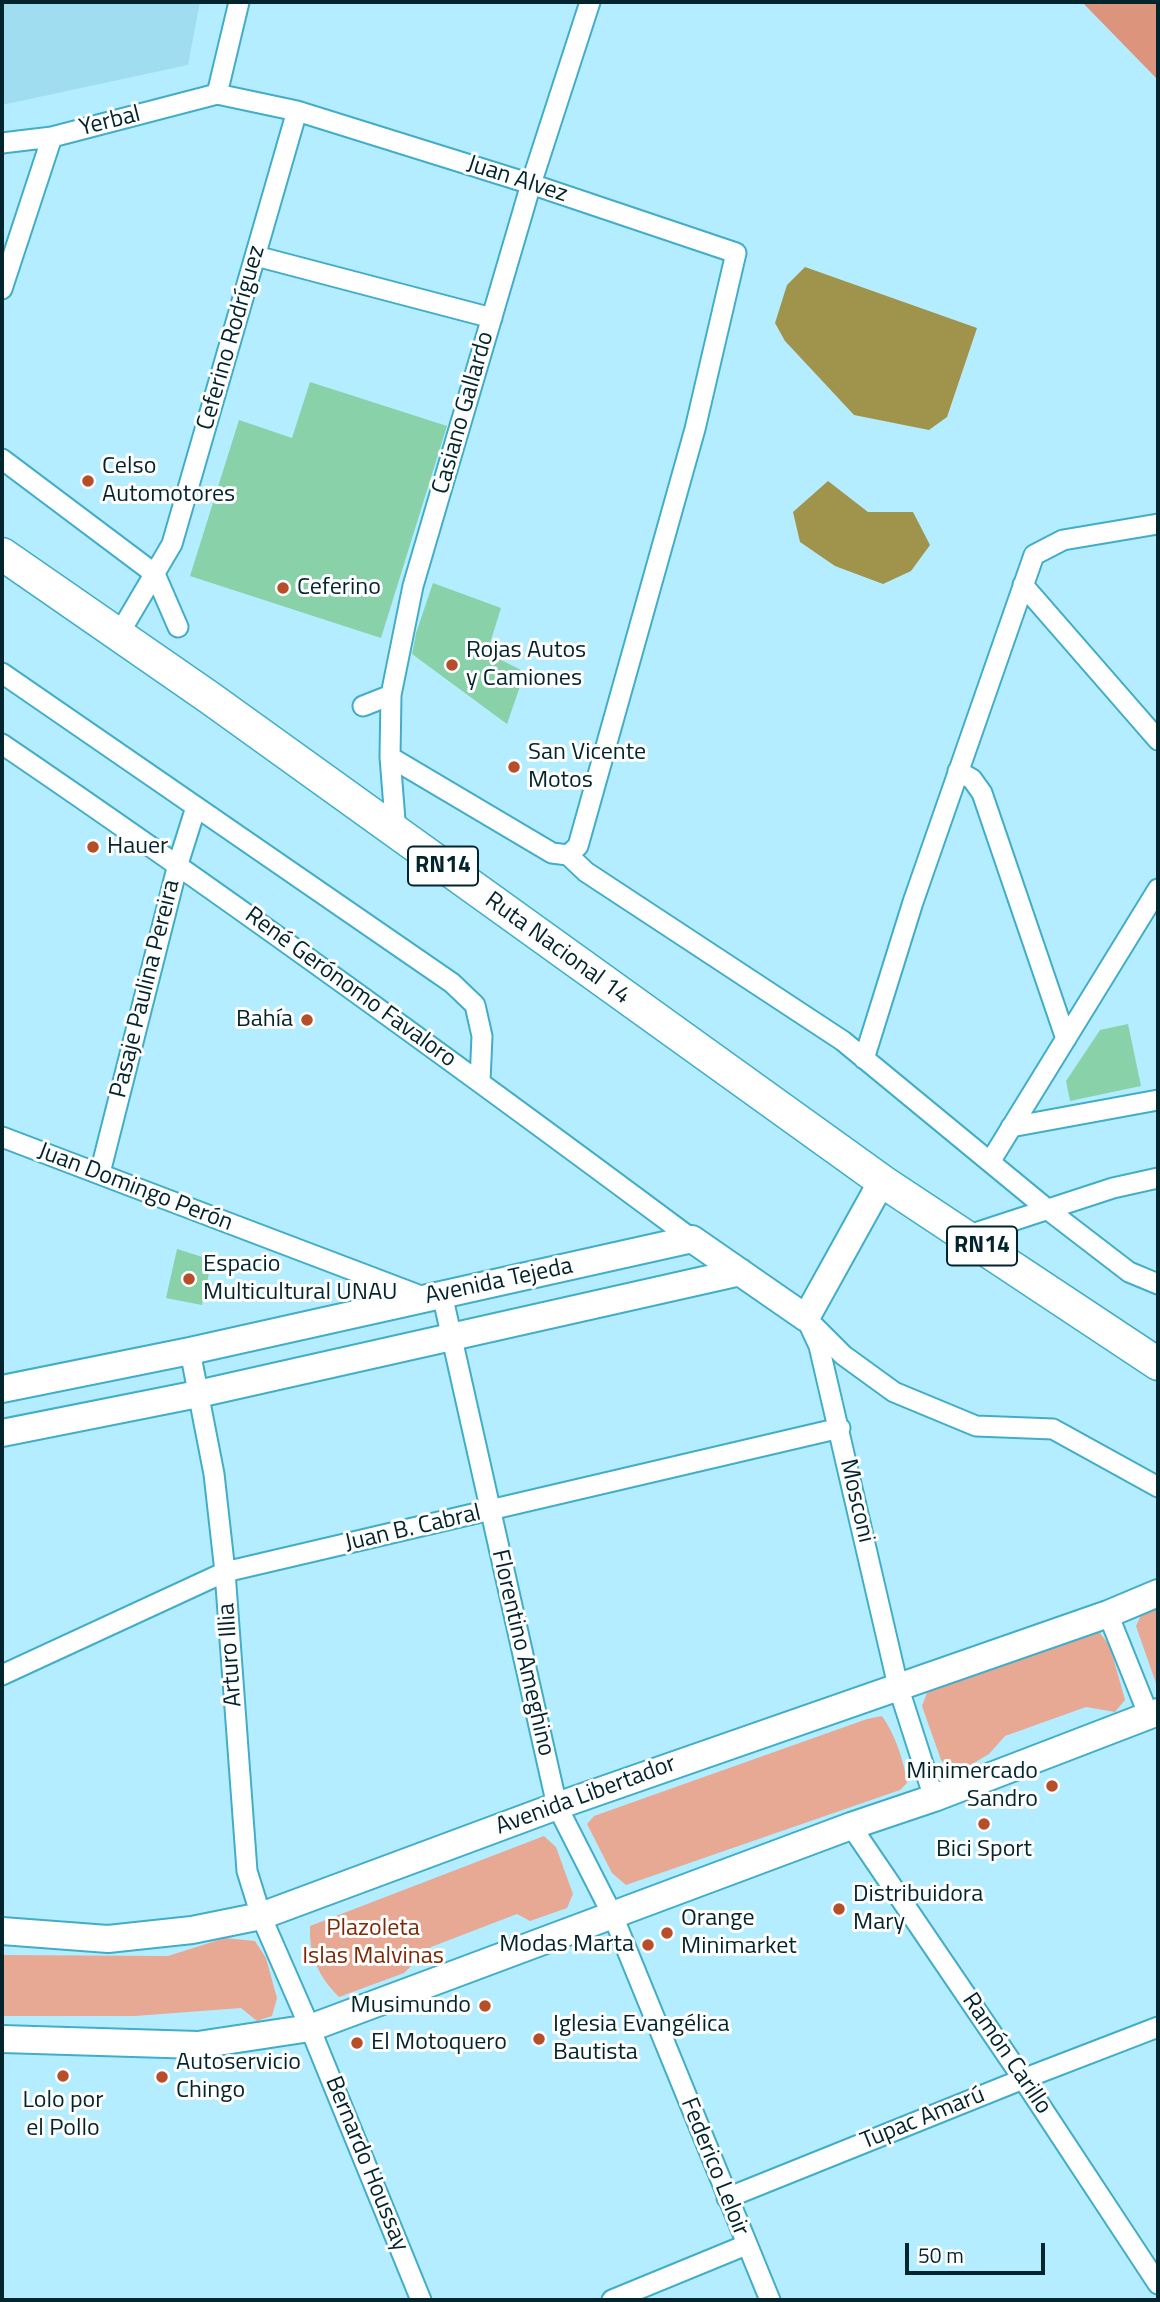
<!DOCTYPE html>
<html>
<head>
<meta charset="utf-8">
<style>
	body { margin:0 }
	#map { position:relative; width:1160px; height:2302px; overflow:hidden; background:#b4edff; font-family:"Titillium Web",sans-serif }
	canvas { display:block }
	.frame { position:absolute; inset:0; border:4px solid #02242d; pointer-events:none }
	.scale { position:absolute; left:905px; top:2243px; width:140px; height:32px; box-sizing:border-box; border:4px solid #02242d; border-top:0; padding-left:9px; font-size:21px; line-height:24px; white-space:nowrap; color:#02242d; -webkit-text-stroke:5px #fff; paint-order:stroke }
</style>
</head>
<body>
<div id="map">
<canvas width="1160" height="2302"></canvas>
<div class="frame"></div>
<div class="scale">50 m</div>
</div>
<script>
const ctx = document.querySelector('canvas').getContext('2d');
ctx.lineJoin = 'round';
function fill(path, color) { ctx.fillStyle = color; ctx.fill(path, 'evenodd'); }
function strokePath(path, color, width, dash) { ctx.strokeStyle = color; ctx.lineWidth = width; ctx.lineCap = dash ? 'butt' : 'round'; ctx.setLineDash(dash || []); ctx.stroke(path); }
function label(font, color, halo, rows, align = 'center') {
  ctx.font = font + ' "Titillium Web",sans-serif'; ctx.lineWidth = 6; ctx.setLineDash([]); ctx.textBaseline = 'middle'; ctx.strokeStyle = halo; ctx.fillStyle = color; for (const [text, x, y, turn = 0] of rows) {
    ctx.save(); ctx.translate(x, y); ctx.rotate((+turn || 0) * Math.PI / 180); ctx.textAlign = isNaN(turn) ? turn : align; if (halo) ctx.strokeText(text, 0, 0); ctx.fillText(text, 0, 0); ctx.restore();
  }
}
fill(new Path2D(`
	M2 2H200L188 65 2 105Z`), '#a0ddf1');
fill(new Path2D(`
	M1158 1605V1689L1136 1626 1142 1613Z
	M1096 1628 1110 1646 1125 1700 1115 1712 1086 1707 1005 1736 989 1754 955 1774 941 1760 922 1706 928 1690Z
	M882 1716C895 1734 904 1761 907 1783L900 1790 626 1885 612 1873 587 1824 594 1816 867 1719Z
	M544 1836 556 1847 573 1894 567 1908 530 1921 517 1914 431 1947 404 1973 339 1997C318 1976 309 1955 310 1926Z
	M225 1938 255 1941 266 1958 277 1998 272 2016 257 2021 241 2008 135 2016H2V1955L168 1956Z`), '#e7a994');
fill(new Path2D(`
	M1082 2H1158V80Z`), '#dc947c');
fill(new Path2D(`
	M805 267 977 328 947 417 929 430 854 415 785 341 775 323 787 285Z
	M828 481 868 512H913L930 545 911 571 883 584 835 566 800 542 793 512Z`), '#a0934b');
fill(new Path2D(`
	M310 382 447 426 381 638 190 576 239 420 292 438Z
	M433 583 501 608 487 653 525 672 507 724 412 654 416 633Z
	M1128 1024 1141 1086 1070 1101 1066 1081 1100 1030Z
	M177 1249 212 1260 202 1305 166 1298Z`), '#89d2a9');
const minor = new Path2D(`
	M217 94 239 2
	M297 111 531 184 736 253 695 429 578 846 568 855
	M2 143 52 137 217 94 297 111 172 544 119 634
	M256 256 492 318
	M2 289 52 137
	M2 459 155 574 178 627
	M1023 585 1158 740
	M2 673 452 983 475 1005 482 1036 480 1082
	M363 706 391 695
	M2 744C236 903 465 1070 692 1239
	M390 757 552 853 568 855 586 872 843 1041 1047 1209 1129 1272 1158 1284
	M958 771 972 779 982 793 1066 1039
	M396 833 390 757 391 695 413 586 531 184 590 2
	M864 1059 913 902 1034 555 1063 540 1158 524
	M1011 1127 1158 1100
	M2 1137 426 1298
	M990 1162 1158 889
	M100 1173 178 864 196 807
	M966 1236 1113 1188 1158 1178
	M442 1294 557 1806 613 1916 770 2300
	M806 1318 819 1346 898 1686 934 1798
	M814 1326 843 1355 894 1392 976 1426 1053 1429 1158 1487
	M190 1351 214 1474 225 1572 247 1871 261 1916 310 2028 421 2300
	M1108 1614 1149 1716
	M2 1675 225 1572 840 1428
	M851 1826 1023 2079 1158 2284
	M727 2198 1023 2079 1158 2027
	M612 2300 746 2245`);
const secondary = new Path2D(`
	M2 1389 190 1351 692 1239 806 1318 882 1181
	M2 1433 198 1394 740 1272
	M2 1931 108 1939 192 1930 261 1916 557 1806 1108 1614 1158 1593
	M2 2039 198 2045 310 2028 851 1826 934 1798 1158 1712`);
const trunk = new Path2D(`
	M2 554 210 698 882 1181 1158 1364`);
strokePath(minor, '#42adc9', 23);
strokePath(secondary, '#42adc9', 30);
strokePath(trunk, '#42adc9', 35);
strokePath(minor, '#fff', 19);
strokePath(secondary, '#fff', 26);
strokePath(trunk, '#fff', 32);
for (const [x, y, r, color] of [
	[88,481,7,"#b64e2a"],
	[283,588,7,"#b64e2a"],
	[452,665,7,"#b64e2a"],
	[514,767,7,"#b64e2a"],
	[93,847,7,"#b64e2a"],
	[307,1020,7,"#b64e2a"],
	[189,1279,7,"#b64e2a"],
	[1052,1786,7,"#b64e2a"],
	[984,1824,7,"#b64e2a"],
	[839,1909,7,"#b64e2a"],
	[667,1933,7,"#b64e2a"],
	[648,1945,7,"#b64e2a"],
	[485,2006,7,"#b64e2a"],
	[539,2039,7,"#b64e2a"],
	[357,2043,7,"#b64e2a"],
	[63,2076,7,"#b64e2a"],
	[162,2077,7,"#b64e2a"]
]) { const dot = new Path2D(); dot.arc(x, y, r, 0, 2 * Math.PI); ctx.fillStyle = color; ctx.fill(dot); strokePath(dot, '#fff', 2.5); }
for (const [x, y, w] of [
	[443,866,70],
	[982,1246,70]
]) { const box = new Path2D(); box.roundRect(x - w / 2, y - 19.5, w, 39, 5); ctx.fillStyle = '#fff'; ctx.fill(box); strokePath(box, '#02242d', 2); }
label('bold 23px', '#02242d', null, [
	["RN14",443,866],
	["RN14",982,1246]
]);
label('24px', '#02242d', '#fff', [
	["Yerbal",110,122,-14],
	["Juan Alvez",517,180,18],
	["Ceferino Rodríguez",232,338,-74],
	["Casiano Gallardo",464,413,-74],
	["Ruta Nacional 14",557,949,36],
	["René Gerónomo Favaloro",350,988,36],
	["Pasaje Paulina Pereira",146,989,-76],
	["Juan Domingo Perón",135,1188,21],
	["Avenida Tejeda",499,1282,-12],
	["Mosconi",856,1501,77],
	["Juan B. Cabral",413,1529,-13],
	["Florentino Ameghino",522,1653,77],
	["Arturo Illia",231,1655,-94],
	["Avenida Libertador",586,1796,-20],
	["Ramón Carillo",1006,2054,56],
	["Tupac Amarú",923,2119,-22],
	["Bernardo Houssay",366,2164,68],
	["Federico Leloir",714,2167,68]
]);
label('24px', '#02242d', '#fff', [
	["Celso",102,467],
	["Automotores",102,495],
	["Ceferino",297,588],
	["Rojas Autos",466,651],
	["y Camiones",466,679],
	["San Vicente",528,753],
	["Motos",528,781],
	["Hauer",107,847],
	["Bahía",293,1020,"right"],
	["Espacio",203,1265],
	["Multicultural UNAU",203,1293],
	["Minimercado",1038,1772,"right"],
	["Sandro",1038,1800,"right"],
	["Bici Sport",984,1850,"center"],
	["Distribuidora",853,1895],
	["Mary",853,1923],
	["Orange",681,1919],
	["Minimarket",681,1947],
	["Modas Marta",634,1945,"right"],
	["Musimundo",471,2006,"right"],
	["Iglesia Evangélica",553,2025],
	["Bautista",553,2053],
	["El Motoquero",371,2043],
	["Autoservicio",176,2063],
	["Chingo",176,2091],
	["Lolo por",63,2101,"center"],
	["el Pollo",63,2129,"center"]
], 'left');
label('24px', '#7d2806', '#fff', [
	["Plazoleta",373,1929],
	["Islas Malvinas",373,1957]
]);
</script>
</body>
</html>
